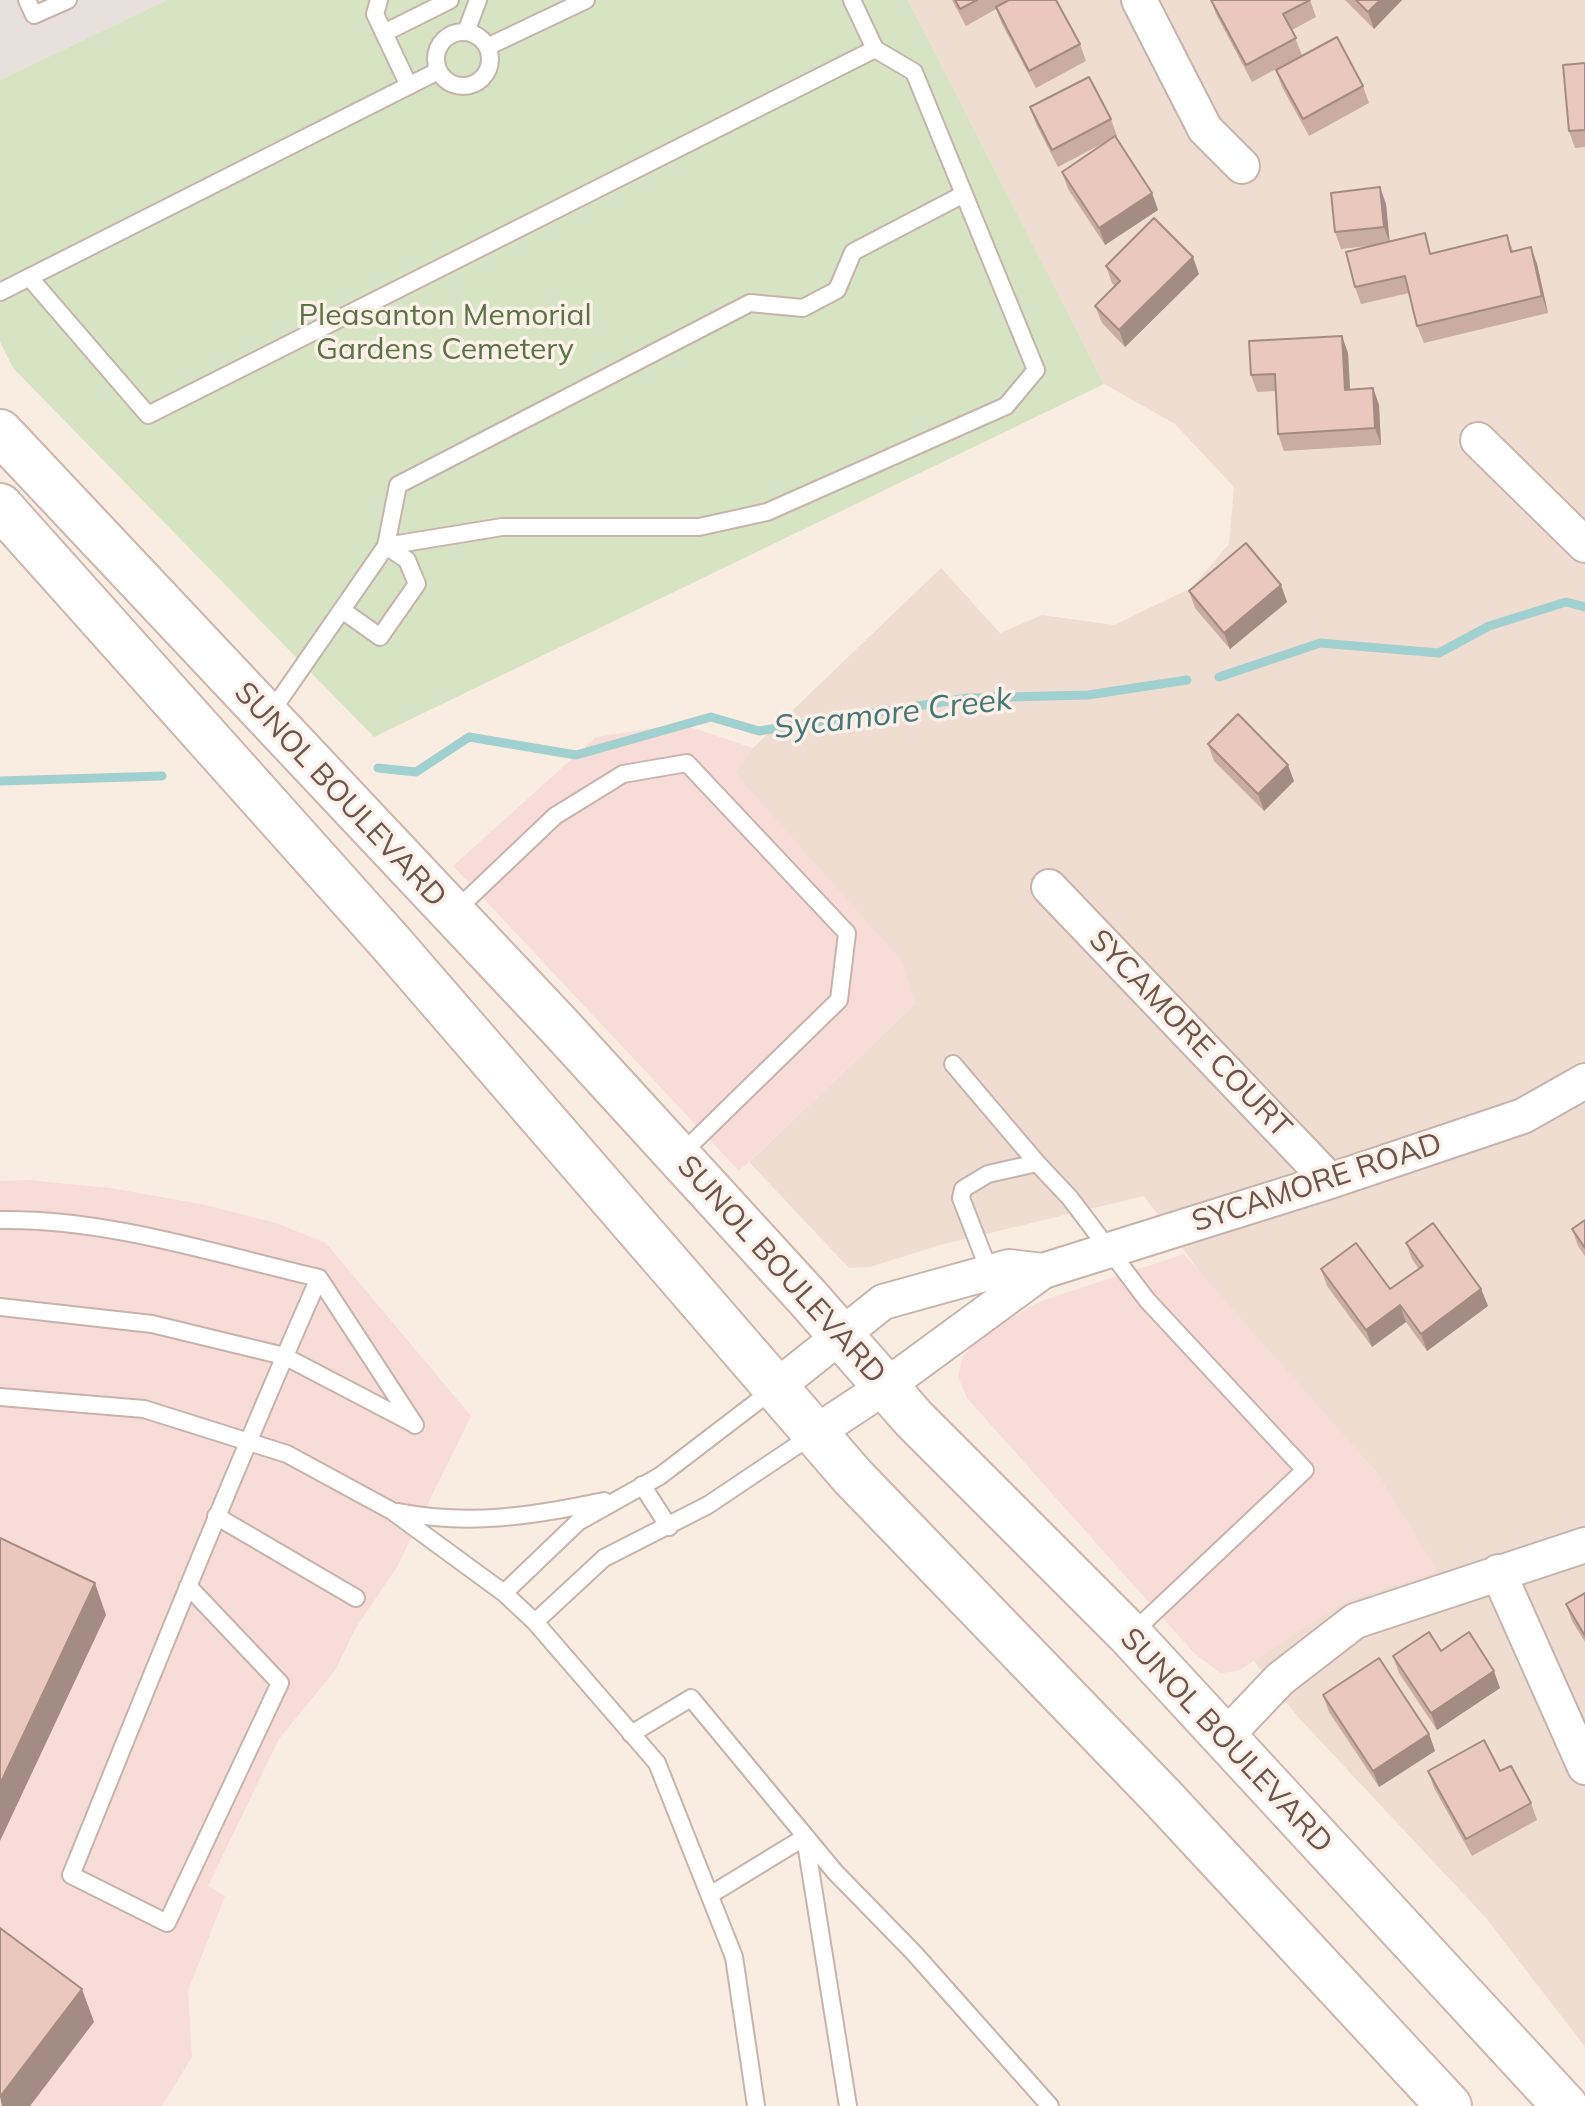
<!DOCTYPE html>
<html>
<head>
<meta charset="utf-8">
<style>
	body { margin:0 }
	canvas { display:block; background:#f9ede2 }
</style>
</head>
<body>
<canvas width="1585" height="2106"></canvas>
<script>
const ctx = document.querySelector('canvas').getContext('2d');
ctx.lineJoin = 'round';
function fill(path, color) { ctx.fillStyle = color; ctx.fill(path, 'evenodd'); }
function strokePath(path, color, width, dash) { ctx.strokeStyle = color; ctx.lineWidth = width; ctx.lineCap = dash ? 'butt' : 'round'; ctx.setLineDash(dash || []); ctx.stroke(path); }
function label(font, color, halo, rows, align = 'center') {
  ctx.font = font + ' Mulish,sans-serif'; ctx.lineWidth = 7; ctx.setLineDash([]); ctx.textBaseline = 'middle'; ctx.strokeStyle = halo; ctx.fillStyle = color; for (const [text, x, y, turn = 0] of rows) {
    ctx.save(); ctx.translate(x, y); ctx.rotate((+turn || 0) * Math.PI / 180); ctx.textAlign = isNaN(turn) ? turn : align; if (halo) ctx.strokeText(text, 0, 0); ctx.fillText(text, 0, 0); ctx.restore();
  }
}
fill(new Path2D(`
	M908 0H1585V2047L1486 1918 1298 1717 1253 1660 1349 1599 1437 1571 1376 1472 1205 1279 1144 1196 940 1245 870 1267 849 1268 749 1162 916 1003 734 772 753 748 941 568 1000 633 1042 615 1114 625 1191 588 1229 544 1234 487 1175 424 1104 384Z`), '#efddd2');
fill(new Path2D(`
	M681 724 753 748 735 773 901 960 916 1003 739 1171 453 866 596 737Z
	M27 1180 110 1188 201 1204 276 1223 326 1243 471 1416 397 1567 355 1629 336 1669 279 1739 208 1886 225 1896 188 1991 192 2057 162 2106H0V1181Z
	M1184 1254 1376 1472 1438 1572 1349 1599 1238 1671 1220 1673 1194 1653 967 1398 958 1377 963 1356 983 1335 1041 1301Z`), '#f8dcd7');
fill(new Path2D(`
	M0 0H167L0 80Z`), '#e8e0dd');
fill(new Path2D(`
	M167 0H908L1104 384 374 737 13 368 0 342V80Z`), '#d6e4c3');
strokePath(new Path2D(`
	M1219 677 1320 643 1439 653 1489 626 1566 602 1585 607
	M378 768 416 772 469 737 576 755 711 717 759 731 968 698 1088 695 1187 680
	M0 781 162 776`), '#a1d0d0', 9);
const service = new Path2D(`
	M27 0 34 15 68 0
	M379 0 375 14 409 86
	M436 59a27 27 0 1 1 54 0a27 27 0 1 1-54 0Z
	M466 32 478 0
	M384 33 450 0
	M487 47 586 0
	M29 277 148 415 875 49 852 0
	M0 292 438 71
	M386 546 502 527H699L767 512 1006 406 1036 370 914 72 875 49
	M342 610 380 637 417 584 407 560 386 546
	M269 715 386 546 398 485 750 303 803 308 837 290 853 252 964 194
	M453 913 555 816 623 774 687 763 847 933 839 1000 680 1155
	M953 1064 1037 1163
	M0 1220C106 1218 216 1254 319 1278L415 1425
	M990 1273 961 1198 963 1189 988 1174 1037 1163 1070 1198 1147 1300 1305 1470 1131 1634
	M0 1307 152 1324 284 1356 414 1424
	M0 1397 144 1409 287 1454 392 1511 504 1593 535 1622 657 1763 734 1957 756 2106
	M642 1485 669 1527
	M398 1512C470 1526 533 1516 604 1501
	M216 1516 356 1598
	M188 1586 280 1683 167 1923 71 1875C152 1675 232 1475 319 1278
	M504 1593 578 1522 660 1476 775 1388
	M535 1622 604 1558 708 1505 814 1434
	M631 1734 691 1698 835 1872 914 1953 1050 2106
	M710 1895 805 1837 848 2106`);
const minor = new Path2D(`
	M1139 0 1205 129 1242 166
	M1478 440 1585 545
	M1049 887 1330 1181
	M775 1388 883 1302 1009 1267 1043 1271
	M815 1433 886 1386 1043 1271 1330 1181 1523 1116 1585 1081
	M1498 1572 1585 1767
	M1223 1739 1280 1679 1355 1621 1585 1545`);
const secondary = new Path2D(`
	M0 432 561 1028 808 1298 914 1419 1130 1635 1565 2106
	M0 506 390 942 853 1477 1162 1797 1449 2106`);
strokePath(service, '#c8b3ab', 20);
strokePath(minor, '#c8b3ab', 38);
strokePath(secondary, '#cdb5ab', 48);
strokePath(service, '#fff', 16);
strokePath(minor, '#fff', 34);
strokePath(secondary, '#fff', 44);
fill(new Path2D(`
	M952 0H1056L1080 44 1086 61 1036 88 1002 24 996 9 966 26Z
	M1211 0H1310L1316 17 1292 30 1302 55 1252 82 1216 14Z
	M1345 0H1402L1374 29Z
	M1585 63V147L1575 148 1569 131Z
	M1276 70 1363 86 1369 103 1309 136 1282 87Z
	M1030 107 1111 119 1117 136 1115 137 1152 193 1158 210 1105 245 1068 189 1062 172 1109 140 1058 167 1036 124Z
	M1386 204 1389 241 1432 254 1507 235 1513 251 1537 264 1548 313 1424 343 1417 326 1409 293 1361 304 1355 287 1368 246 1341 249 1335 232Z
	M1106 266 1199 274 1125 347 1102 323 1095 306 1115 286 1112 283Z
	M1348 353 1350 390 1373 388 1379 405 1381 445 1284 451 1278 434 1276 391 1257 392 1251 375Z
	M1281 585 1287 602 1230 649 1195 608 1189 591Z
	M1208 744 1294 781 1264 811 1214 761Z
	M1585 1220V1256L1578 1246 1572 1229Z
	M1406 1243 1481 1289 1488 1306 1427 1351 1406 1322 1372 1347 1327 1286 1321 1269 1390 1289 1419 1269 1412 1259Z
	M1585 1593V1642L1572 1621 1566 1604Z
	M1441 1651 1500 1688 1437 1730 1399 1673 1393 1656Z
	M1323 1695 1429 1734 1435 1751 1379 1787 1329 1712Z
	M1428 1771H1500L1531 1803 1537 1820 1472 1856 1434 1788Z`), '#caaca3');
fill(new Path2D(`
	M1380 0H1402L1374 29 1368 12Z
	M1380 187 1386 204 1390 244 1384 227Z
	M1152 193 1158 210 1105 245 1099 228Z
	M1531 247 1537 264 1548 313 1542 296Z
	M1193 257 1199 274 1125 347 1119 330Z
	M1342 336 1348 353 1351 407 1345 390Z
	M1373 388 1379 405 1381 445 1375 428Z
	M1281 585 1287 602 1230 649 1224 633Z
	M1288 765 1294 781 1264 811 1258 794Z
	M1481 1289 1488 1306 1427 1351 1421 1334Z
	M1400 1305 1406 1322 1372 1347 1366 1330Z
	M95 1583 106 1615 0 1841V1784Z
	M1494 1671 1500 1688 1437 1730 1431 1713Z
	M1429 1734 1435 1751 1379 1787 1373 1771Z
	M82 1989 94 2022 30 2106H2L0 2097Z`), '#a48c84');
const building = new Path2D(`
	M955 0H977L960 9Z
	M1009 0H1056L1080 44 1029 71 996 7Z
	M1211 0H1310L1283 14 1296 38 1246 65Z
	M1356 0H1380L1368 12Z
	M1337 37 1363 86 1303 119 1276 70Z
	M1585 63V130L1569 131 1563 65Z
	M1089 77 1111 119 1052 150 1030 107Z
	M1115 136 1152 193 1099 228 1062 172Z
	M1380 187 1384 227 1335 232 1331 193Z
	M1154 218 1193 257 1119 330 1095 306 1120 281 1106 266Z
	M1425 233 1430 254 1507 235 1511 252 1531 247 1542 296 1417 326 1405 276 1355 287 1346 252Z
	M1342 336 1345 390 1373 388 1375 428 1278 434 1275 374 1251 375 1249 341Z
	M1246 543 1281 585 1224 633 1189 591Z
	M1238 714 1288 765 1258 794 1208 744Z
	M1585 1220V1248L1572 1229Z
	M1433 1223 1481 1289 1421 1334 1400 1305 1366 1330 1321 1269 1356 1243 1390 1289 1423 1266 1406 1243Z
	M0 1538 95 1583 0 1784Z
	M1585 1593V1636L1566 1604Z
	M1429 1632 1441 1651 1469 1632 1494 1671 1431 1713 1393 1656Z
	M1379 1658 1429 1734 1373 1771 1323 1695Z
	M1484 1740 1500 1771 1511 1766 1531 1803 1466 1839 1428 1771Z
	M0 1928 82 1989 0 2097Z`);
fill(building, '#ebc8bd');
strokePath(building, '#a48c84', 2);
label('30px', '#5a7245', '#fcf1e8', [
	["Pleasanton Memorial",445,316],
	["Gardens Cemetery",445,350]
]);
label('30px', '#6d534c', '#fcf1e8', [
	["SUNOL BOULEVARD",340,795,47],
	["SYCAMORE COURT",1190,1034,46],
	["SYCAMORE ROAD",1317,1183,-18],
	["SUNOL BOULEVARD",781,1270,48],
	["SUNOL BOULEVARD",1226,1741,47]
]);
label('italic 32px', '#467778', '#fcf1e8', [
	["Sycamore Creek",893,714,-7]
]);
</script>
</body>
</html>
